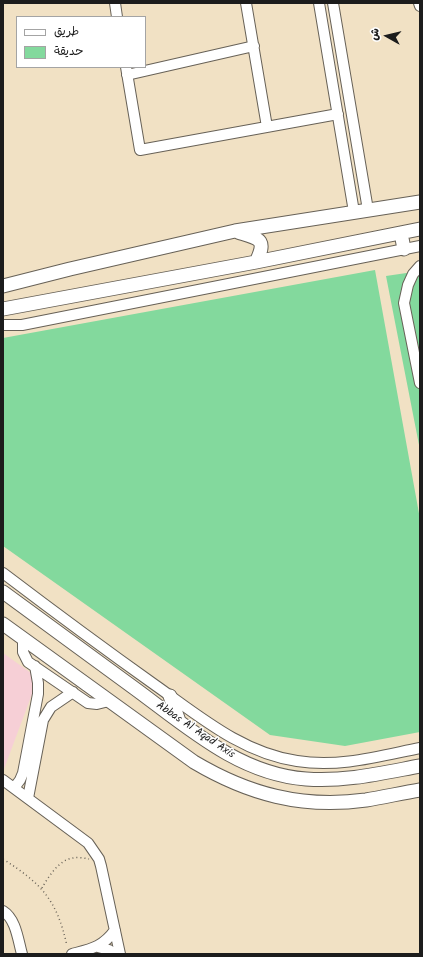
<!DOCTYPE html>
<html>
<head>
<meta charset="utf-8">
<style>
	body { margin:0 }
	#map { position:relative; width:423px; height:957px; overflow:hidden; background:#f1e1c4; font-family:Kalam,"Playpen Sans Arabic",sans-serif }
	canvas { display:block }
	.frame { position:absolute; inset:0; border:4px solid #1c1c1c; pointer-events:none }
	.legend { position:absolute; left:16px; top:16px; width:130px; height:52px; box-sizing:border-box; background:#fff; border:1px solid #a4a4a4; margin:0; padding:5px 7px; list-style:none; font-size:12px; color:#1c1c1c }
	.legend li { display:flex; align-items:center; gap:8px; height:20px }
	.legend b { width:20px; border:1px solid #a4a4a4 }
	.north { position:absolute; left:367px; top:16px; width:40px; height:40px; -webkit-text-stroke:3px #fff; paint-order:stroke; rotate:278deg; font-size:11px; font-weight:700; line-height:16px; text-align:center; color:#1c1c1c }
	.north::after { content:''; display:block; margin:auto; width:14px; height:18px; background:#1c1c1c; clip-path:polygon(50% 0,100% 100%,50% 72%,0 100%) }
</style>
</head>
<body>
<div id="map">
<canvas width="423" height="957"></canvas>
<div class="frame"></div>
<ul class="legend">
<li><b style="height:5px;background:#fff"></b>طريق</li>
<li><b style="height:11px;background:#83d99d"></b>حديقة</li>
</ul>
<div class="north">ش</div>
</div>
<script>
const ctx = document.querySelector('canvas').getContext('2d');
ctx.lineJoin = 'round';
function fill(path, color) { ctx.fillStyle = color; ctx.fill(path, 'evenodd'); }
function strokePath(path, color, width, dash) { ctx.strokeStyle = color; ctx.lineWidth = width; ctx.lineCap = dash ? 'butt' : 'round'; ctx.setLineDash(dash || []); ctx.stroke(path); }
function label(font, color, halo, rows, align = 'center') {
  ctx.font = font + ' Kalam,sans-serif'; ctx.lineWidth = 3; ctx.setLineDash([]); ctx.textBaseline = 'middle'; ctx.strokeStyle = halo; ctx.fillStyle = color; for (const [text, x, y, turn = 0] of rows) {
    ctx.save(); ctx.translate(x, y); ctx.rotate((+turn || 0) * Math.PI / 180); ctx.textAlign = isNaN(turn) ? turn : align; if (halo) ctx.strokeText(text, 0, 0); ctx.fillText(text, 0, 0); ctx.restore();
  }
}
fill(new Path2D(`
	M3 653 38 678 4 769H3Z`), '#f6cfd6');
fill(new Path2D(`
	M375 270 420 519V732L345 746 270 735 3 546V338Z
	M420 271V450L386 276Z`), '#83d99d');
const minor = new Path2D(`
	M115 3 117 17
	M246 3 267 127
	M319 3 354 212
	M333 3 368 210
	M419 3 420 6
	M126 67 140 150 338 114
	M127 75 254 46
	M420 266 413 274 408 285 404 303 420 383
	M3 325H22L420 246
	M3 573C53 611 103 648 155 685 199 716 242 753 297 761 339 768 380 756 420 748
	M23 638V652L28 662 88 703 97 704 109 701
	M3 780 88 843 99 859 101 866 120 954
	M14 788 20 780 23 773 38 694V683L35 666
	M28 798 43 720 51 707 73 692
	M3 911C16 919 18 940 22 954
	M98 947 109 950 114 954
	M72 954C91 949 103 947 115 930`);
const major = new Path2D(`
	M238 232C260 239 267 239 256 262
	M401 233 404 249
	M3 286 70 269 235 231 420 202
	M3 309 256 262 420 229
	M3 592C45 623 88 654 130 685 184 724 237 774 306 779 345 782 382 773 420 766
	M3 624 194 762C248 794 302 809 366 800 384 797 402 793 420 790
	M170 696 179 721`);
strokePath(minor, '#676157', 12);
strokePath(major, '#676157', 15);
strokePath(new Path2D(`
	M3 859C42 884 57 900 67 946
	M42 888C48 877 60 859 73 858 78 857 84 858 89 859`), '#676157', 1.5, [1, 3]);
strokePath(minor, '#fff', 10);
strokePath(major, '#fff', 13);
label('11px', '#1c1c1c', '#fff', [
	["Abbas Al Aqad Axis",195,731,34]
]);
</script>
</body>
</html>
